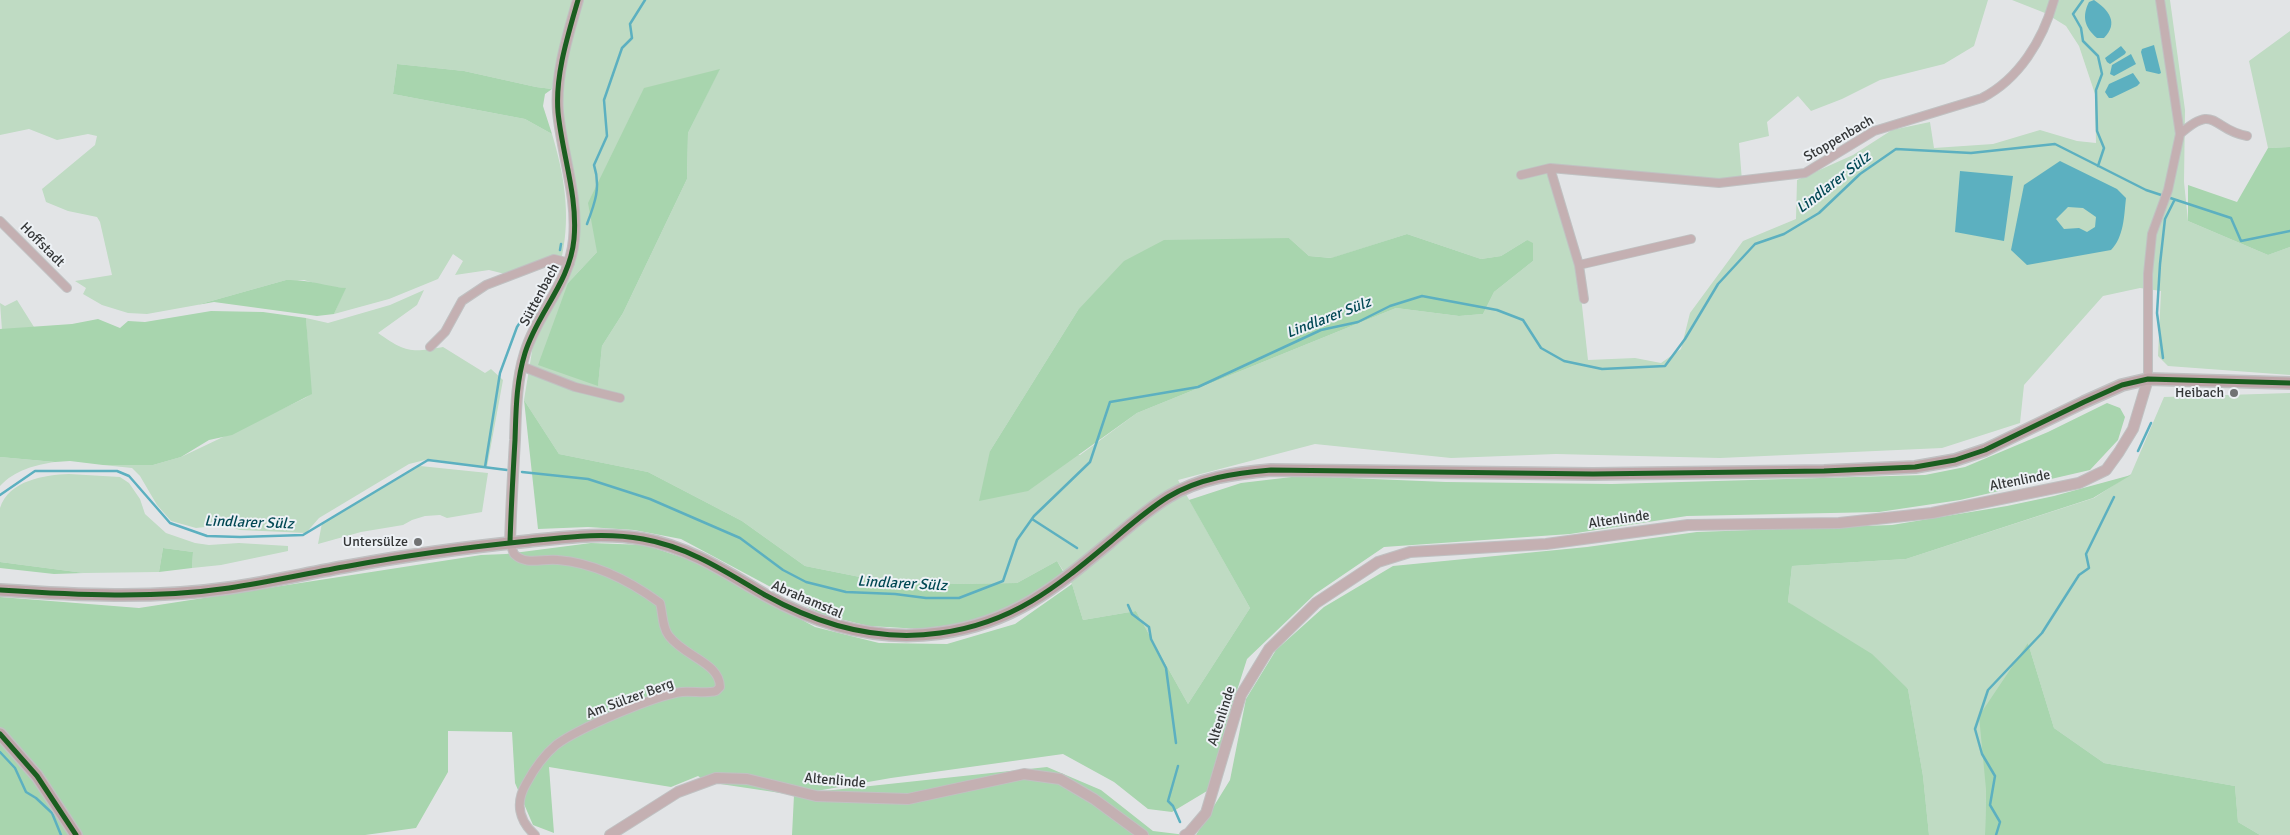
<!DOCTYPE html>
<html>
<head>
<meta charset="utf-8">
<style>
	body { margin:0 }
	canvas { display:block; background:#e2e4e6 }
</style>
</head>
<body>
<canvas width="2290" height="835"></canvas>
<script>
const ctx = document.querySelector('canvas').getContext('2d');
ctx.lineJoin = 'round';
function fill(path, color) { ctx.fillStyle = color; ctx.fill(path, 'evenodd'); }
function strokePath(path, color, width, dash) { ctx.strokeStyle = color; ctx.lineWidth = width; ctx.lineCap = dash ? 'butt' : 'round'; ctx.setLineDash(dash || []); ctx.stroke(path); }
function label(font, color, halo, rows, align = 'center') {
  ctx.font = font + ' Signika,sans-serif'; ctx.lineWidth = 4; ctx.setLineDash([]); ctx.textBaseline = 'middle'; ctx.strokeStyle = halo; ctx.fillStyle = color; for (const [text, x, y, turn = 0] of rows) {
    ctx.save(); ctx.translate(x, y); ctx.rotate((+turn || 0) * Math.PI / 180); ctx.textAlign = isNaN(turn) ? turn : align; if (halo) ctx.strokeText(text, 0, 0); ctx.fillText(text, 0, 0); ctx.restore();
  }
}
fill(new Path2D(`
	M0 0H572L552 89 536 87 464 71 397 64 393 94 525 119 552 134C564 174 571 214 562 256L505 274 489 270 455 275 463 261 453 254 438 279 389 299 334 314 345 288 324 286 304 280H286L197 305 147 314 128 313 102 305 83 294 86 288 75 281 112 275 100 222 97 217 68 211 46 202 42 189 95 145 97 136 88 134 57 140 29 129 0 135Z
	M580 0H1988L1974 46 1944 64 1880 80 1842 99 1811 111 1798 96 1767 122 1769 136 1739 143 1742 181 1551 168 1576 251 1588 360 1635 358 1661 363 1681 349 1690 313 1743 241 1796 219 1797 180 1853 155 1892 130 1930 122 1934 148 1993 144 2040 130 2077 141 2096 143 2095 94 2079 46 2066 26 2045 13 2012 0H2170L2185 110 2184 182 2188 221 2268 255 2290 247V375L2168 366 2158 356 2161 291 2140 288 2103 296 2024 385 2020 423 1942 448 1720 458 1556 454 1451 458 1315 444 1178 480 1250 608 1188 704 1136 611 1083 620 1072 584 1057 561 1017 583 951 584 875 580 805 566 742 521 648 472 559 454 524 400 534 339 576 251 565 136 561 66ZM719 70 688 133 687 179 623 313 602 346 598 385 568 283 597 252ZM1407 234 1481 259 1501 256 1527 240 1533 261 1494 292 1483 314 1459 316 1396 308 1137 413 1080 455 990 451 1078 310 1289 238 1309 256 1332 258Z
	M2290 31V147L2268 148 2249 61Z
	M424 290 417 305 378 333C405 352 410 353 443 347L485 373 491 369 503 380 487 467 429 459 409 464 319 518 306 533 240 530 223 525 196 528 171 521 157 505 140 476 132 468 103 465H153L181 457 305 398 311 394 306 318 328 323 390 305Z
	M17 300 34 327 2 330 0 303 5 306Z
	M2290 393V835H2260L2238 822 2235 786 2104 763 2054 728 2028 643 1986 789 1985 835H1929L1923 776 1908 689 1788 602 1792 566 1906 559 2094 498 2131 474 2164 397Z
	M0 457 55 462C35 465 15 470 0 486Z
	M420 466 488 473 482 512 447 518 440 515 425 516 412 520 403 525 361 532 318 544 322 523Z
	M69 474 120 477 129 483 140 499 145 514 166 533 195 543 209 545 239 543 288 546V551L221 565 192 568 193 552 163 548 159 572 84 573 0 562C0 550 0 518 0 508 9 480 45 475 69 474Z`), '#bfdbc3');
fill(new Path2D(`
	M397 64 464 71 536 87 552 89 545 94 543 106 552 134 525 119 393 94Z
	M720 69 688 133 687 179 623 313 602 346 598 386 538 365 568 283 597 252 588 203 644 88Z
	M2290 147V247L2268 255 2188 221V185L2237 202 2268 148Z
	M1407 234 1481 259 1501 256 1527 240 1533 243V261L1494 292 1483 314 1459 316 1396 308 1137 413 1028 491 979 501 990 451 1078 310 1124 261 1164 240 1289 238 1309 256 1331 258Z
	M286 280C307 279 325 286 346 288L334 314 317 316 214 302 197 305Z
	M211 311 263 312 306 318 312 394 232 435 209 440 181 457 153 465H103L70 461 55 462 0 457V329L72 324 98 319 120 328 128 321 145 322Z
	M524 400 559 454 648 472 742 521 805 566 875 580 950 584 1017 583 1057 561 1064 573 1006 610 970 622 921 629 869 626 823 615 681 539 634 530 588 527 538 529Z
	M2107 403 2120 408 2125 417 2118 440 2090 470 1960 500 1879 512 1687 516 1570 534 1384 547 1315 594 1247 659 1226 725 1212 788 1172 812 1148 809 1114 782 1063 754 891 778 805 793 1047 767 1101 790 1153 831 1186 835H792L794 795 707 782 698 776 671 787 549 767 554 833 533 825 515 783 512 732 448 731V772L416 828 365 835H82L49 785 0 727V597L139 608 481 555 506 554 591 543 645 545 696 562 815 627 879 643 947 644 1015 624 1072 584 1083 620 1136 611 1188 704 1250 608 1189 500 1241 483 1300 476 1446 482 1612 484 1925 475 1965 467 2048 432Z
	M2131 475 2093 498 1906 559 1792 566 1788 602 1872 654 1908 689 1923 776 1929 835H1196L1230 780 1246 699 1276 650 1324 607 1393 566 1587 547 1697 532 1892 525 2007 506 2054 496Z
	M163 548 193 552 192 568 159 572Z
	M0 562 84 573 54 574 0 568Z
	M2028 643 2054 728 2104 763 2235 786 2238 822 2260 835H1985L1986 789 1979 716Z
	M0 742 38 787 70 835H0Z`), '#a8d5ae');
fill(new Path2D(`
	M2094 0C2109 10 2119 23 2104 38H2097C2084 27 2082 16 2089 2Z
	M2154 45 2161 73 2159 74 2146 71 2141 52 2142 49Z
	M2121 46 2126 52 2125 54 2110 64 2107 62 2105 58Z
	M2131 54 2136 64 2114 76 2110 74 2112 65Z
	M2133 73 2140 83 2137 86 2112 98H2109L2105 92 2109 84Z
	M2060 161 2117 189 2126 198C2124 216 2124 237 2111 250L2027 265 2011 250 2024 185ZM2068 207 2083 208 2096 217 2095 227 2087 232 2079 228 2064 229 2056 219Z
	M1960 171 2013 176 2004 241 1955 232Z`), '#5cb0c0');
strokePath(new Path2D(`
	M2083 0 2073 14 2081 28 2083 41 2098 56 2102 74 2096 90 2097 131 2104 148 2098 166
	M587 224C595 203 601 187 594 165L607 136 604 100 622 48 632 38 630 24 645 0
	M560 250 561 244
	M2163 358 2157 313 2160 264 2165 219 2174 201
	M2138 451 2151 423
	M485 467 500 373 517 327 555 269
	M522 472 588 479 650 499 740 538 783 570 806 582 846 592 895 594 926 598H959L1003 581 1017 540 1034 516 1090 462 1110 402 1198 387 1321 330 1358 322 1390 306 1422 296 1497 310 1523 320 1541 348 1564 361 1602 369 1665 366 1685 339 1718 284 1755 244 1784 234 1819 213 1860 174 1896 149 1971 153 2055 144 2146 190 2231 218 2241 241 2290 231
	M0 495 35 471H117L129 476 170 523 207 536 240 537 303 535 428 460 507 470
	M1032 519 1077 548
	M1128 605 1132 614 1149 627 1151 639 1166 668 1176 743
	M0 752 15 768 26 792 36 798 52 813 61 835
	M1178 766 1168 801 1173 806 1180 822
	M1996 835 2000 822 1990 805 1995 776 1982 754 1975 729 1988 690 2042 633 2079 575 2089 568 2086 554 2114 497`), '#5cb0c0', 2.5);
const minor = new Path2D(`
	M2180 134C2216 102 2212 130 2247 136
	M1550 168 1579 265 1584 299
	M1521 175 1550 168 1719 183 1805 173 1874 131 1982 98C2019 79 2043 40 2054 0
	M0 221 67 288
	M1579 265 1691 239
	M430 347 445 332 462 301 486 285 554 259 570 263
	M521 366 575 387 620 398
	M2148 379V274L2152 234 2168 190 2180 134 2160 0
	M510 543 514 554C526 566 543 558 558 560 594 563 630 581 660 603 663 614 662 627 669 636 685 657 720 663 720 687L716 691C706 694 694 691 682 692 656 695 577 729 556 745 544 755 533 771 526 784 515 803 519 821 535 835`);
const tertiary = new Path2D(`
	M510 543C511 508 513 474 515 440 516 411 516 382 525 353 537 313 570 283 574 239 578 196 562 154 558 112 555 75 568 35 578 0
	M610 835 678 792 716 778 747 779 816 796 908 799 1024 774 1060 779 1094 799 1143 835
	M1185 835 1189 833 1206 813 1241 695 1269 649 1316 603 1378 562 1410 552 1546 544 1688 525 1839 523 1932 513 2079 483 2106 470 2119 452 2133 429 2148 379`);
const secondary = new Path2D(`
	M0 590C76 595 154 599 229 588 269 582 309 573 349 566 408 555 469 547 529 541 567 537 605 532 643 539 689 547 726 572 765 595 819 625 878 642 940 633 1013 623 1055 588 1109 543 1128 527 1147 510 1168 497 1199 478 1236 473 1271 470L1593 474 1824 471 1915 467 1955 460 1985 450 2084 402 2122 385 2148 379 2290 383
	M0 734 37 776 76 835`);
strokePath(minor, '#c0c1c2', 10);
strokePath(tertiary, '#c0c1c2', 12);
strokePath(secondary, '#c0c1c2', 14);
strokePath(minor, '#c4b0b2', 8);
strokePath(tertiary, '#c4b0b2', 10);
strokePath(secondary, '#bda5a8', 11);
strokePath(new Path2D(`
	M510 543C511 508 513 474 515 440 516 411 516 382 525 353 537 313 570 283 574 239 578 196 562 154 558 112 555 75 568 35 578 0
	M0 590C76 595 154 599 229 588 269 582 309 573 349 566 408 555 469 547 529 541 567 537 605 532 643 539 689 547 726 572 765 595 819 625 878 642 940 633 1013 623 1055 588 1109 543 1128 527 1147 510 1168 497 1199 478 1236 473 1271 470L1593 474 1824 471 1915 467 1955 460 1985 450 2084 402 2122 385 2148 379 2290 383
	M0 734 37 776 76 835`), '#1b5e20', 5);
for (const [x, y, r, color] of [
	[2234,393,5,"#717374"],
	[418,542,5,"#717374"]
]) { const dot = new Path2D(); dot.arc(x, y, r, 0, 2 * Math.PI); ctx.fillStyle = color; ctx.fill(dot); strokePath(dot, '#edf1f5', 2); }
label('14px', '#343637', '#edf1f5', [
	["Stoppenbach",1839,139,-30],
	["Hoffstadt",42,245,45],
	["Süttenbach",540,295,-62],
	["Altenlinde",2020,481,-11],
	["Altenlinde",1619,520,-8],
	["Abrahamstal",807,600,23],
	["Am Sülzer Berg",630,699,-20],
	["Altenlinde",1222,716,-72],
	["Altenlinde",835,781,5]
]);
label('14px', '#343637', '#edf1f5', [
	["Heibach",2224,393],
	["Untersülze",408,542]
], 'right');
label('italic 15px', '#024854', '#edf1f5', [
	["Lindlarer Sülz",1834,183,-38],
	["Lindlarer Sülz",1329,318,-21],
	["Lindlarer Sülz",249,523,2],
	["Lindlarer Sülz",902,584,3]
]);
</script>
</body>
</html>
